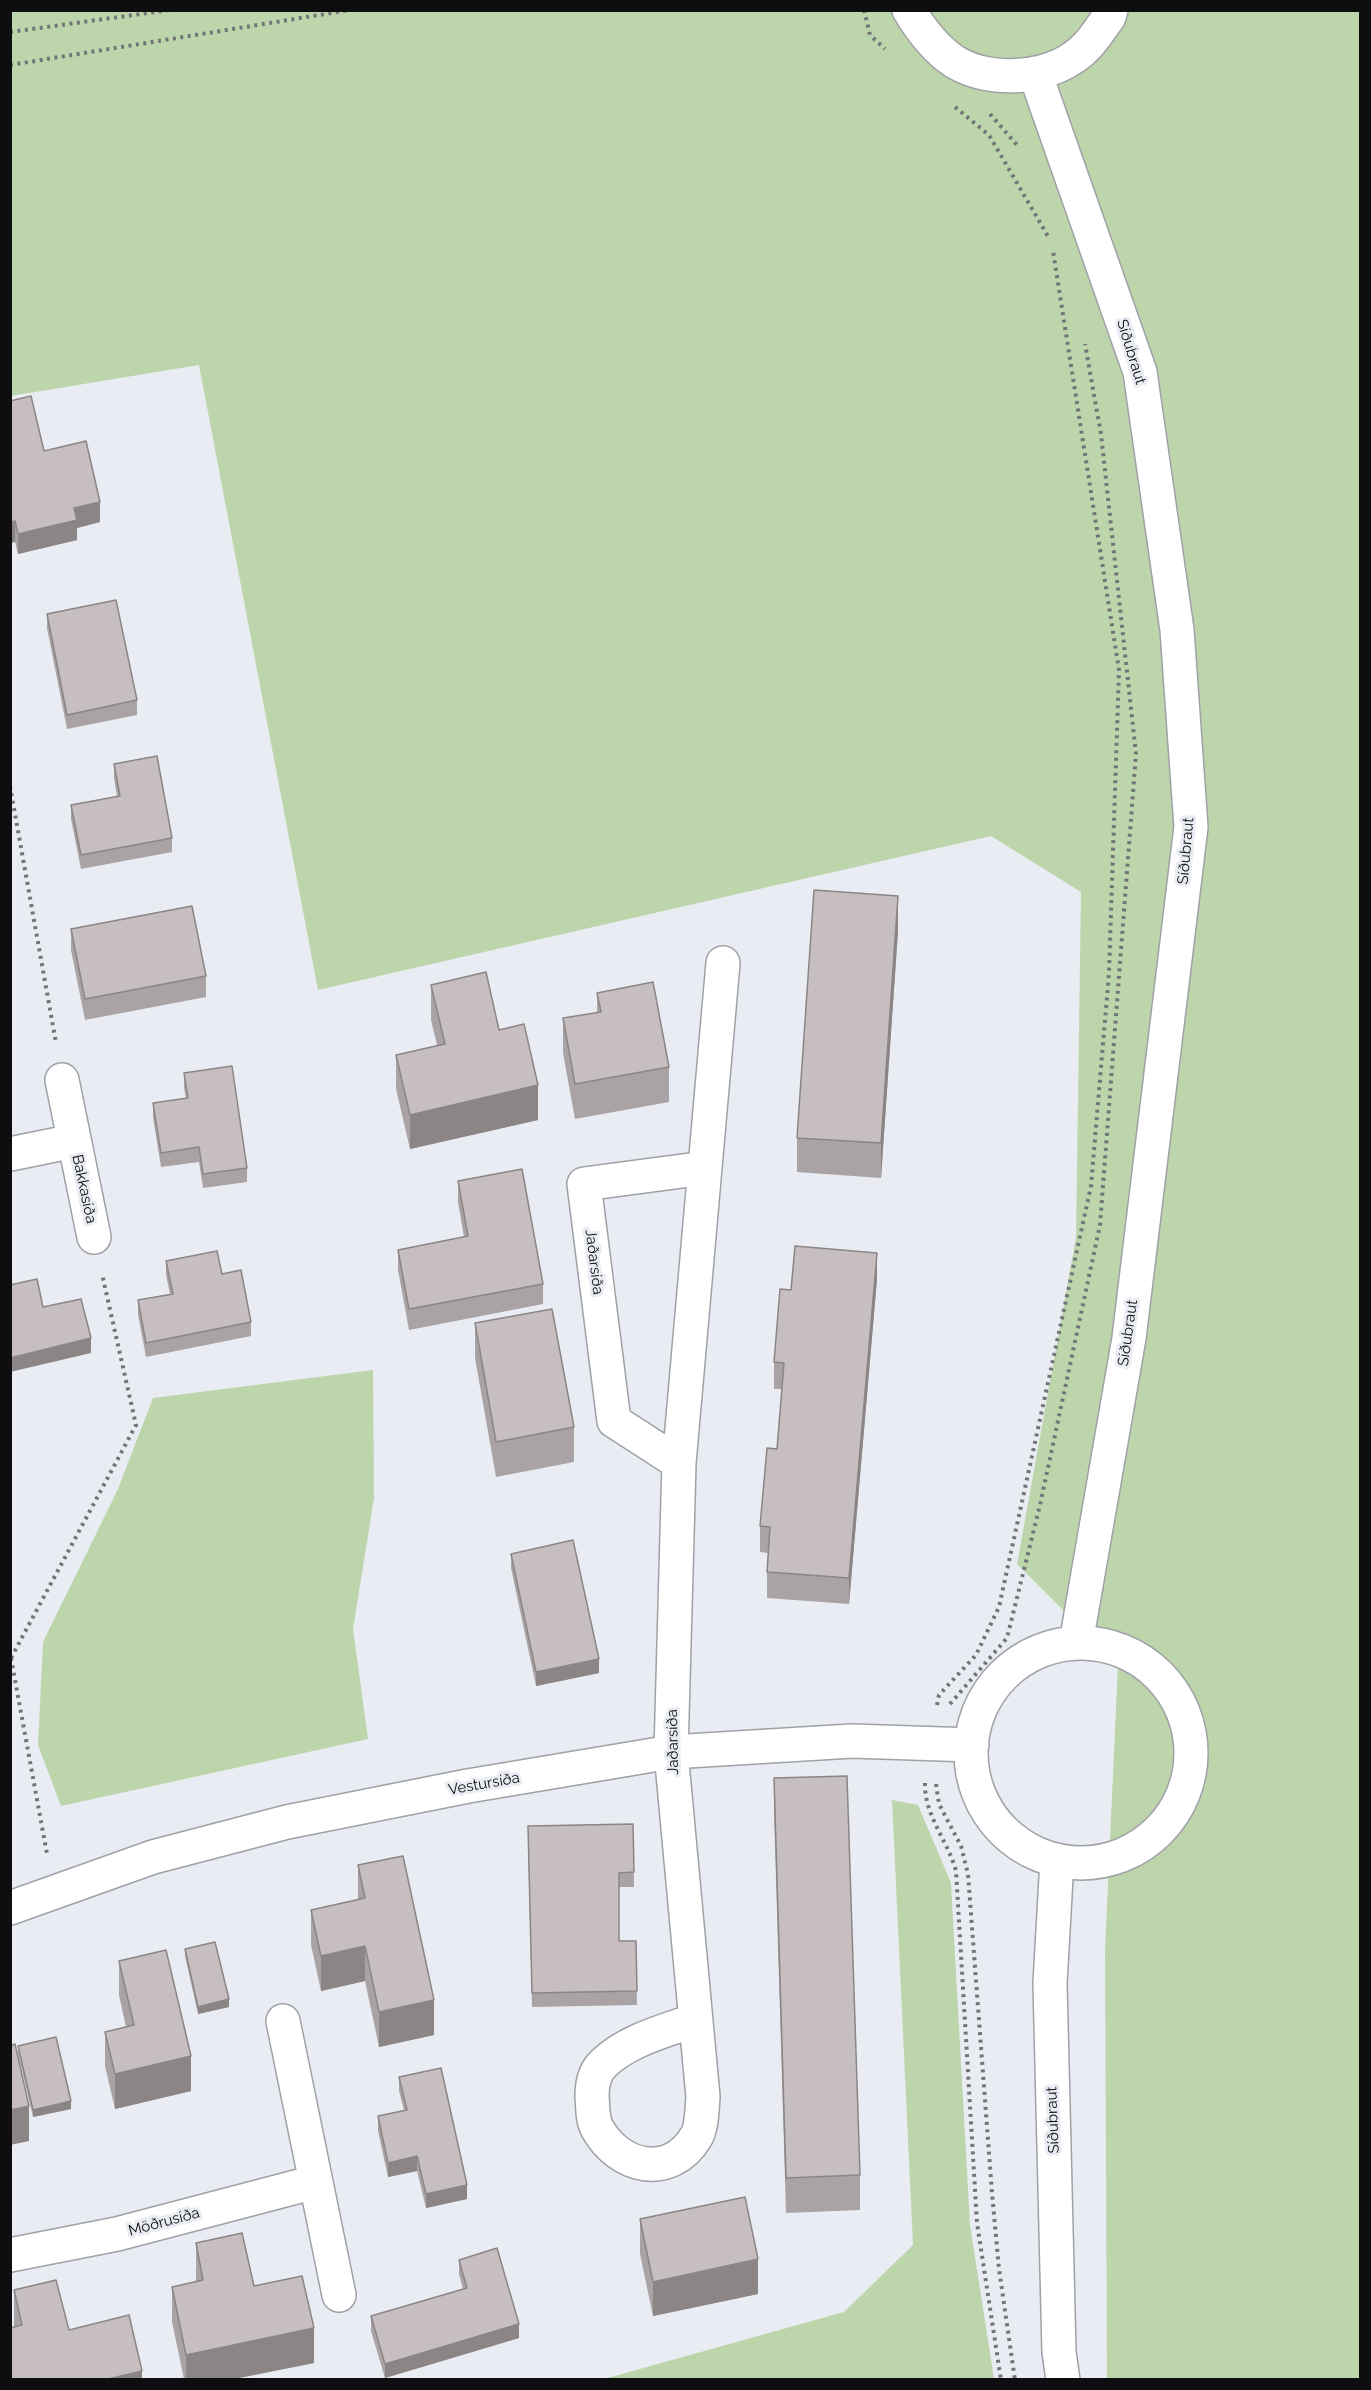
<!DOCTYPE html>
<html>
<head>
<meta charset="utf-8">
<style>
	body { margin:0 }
	#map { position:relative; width:1371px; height:2390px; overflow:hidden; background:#eaecf3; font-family:Raleway,sans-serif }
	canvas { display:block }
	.frame { position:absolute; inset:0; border:12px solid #0e0e10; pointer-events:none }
</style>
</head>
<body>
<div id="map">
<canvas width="1371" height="2390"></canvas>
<div class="frame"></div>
</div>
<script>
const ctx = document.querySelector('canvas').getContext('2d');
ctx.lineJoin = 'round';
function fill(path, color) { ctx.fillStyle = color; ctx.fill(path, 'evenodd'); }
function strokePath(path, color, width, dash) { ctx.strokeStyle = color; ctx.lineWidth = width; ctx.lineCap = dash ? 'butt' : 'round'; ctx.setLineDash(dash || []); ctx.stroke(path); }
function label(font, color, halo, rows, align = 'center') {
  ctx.font = font + ' Raleway,sans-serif'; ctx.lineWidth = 6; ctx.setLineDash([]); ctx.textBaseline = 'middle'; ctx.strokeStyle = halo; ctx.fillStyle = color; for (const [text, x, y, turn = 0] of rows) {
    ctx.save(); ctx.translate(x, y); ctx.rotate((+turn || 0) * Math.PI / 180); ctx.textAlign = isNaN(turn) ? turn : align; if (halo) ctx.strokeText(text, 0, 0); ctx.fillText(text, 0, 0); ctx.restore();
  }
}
fill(new Path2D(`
	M11 11H1360V2379H1107L1105 1949 1118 1665 1017 1564 1076 1238 1081 892 991 836 318 990 199 365 11 396Z
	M373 1370 374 1498 353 1629 368 1739 61 1806 38 1745 43 1642 118 1489 153 1398Z
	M892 1800 918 1805 951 1883 970 2225 994 2379H604L844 2312 913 2245Z`), '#bdd5aa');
const minor = new Path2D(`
	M62 1080 94 1237
	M10 1154 74 1141
	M679 1463 614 1421 584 1184 705 1168
	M695 2020C665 2031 628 2040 604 2063 595 2071 592 2084 592 2096 593 2106 592 2119 597 2128 618 2167 669 2181 696 2137 702 2128 702 2108 703 2097L671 1752 679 1463 723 963
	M283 2021 339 2295
	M10 2255 117 2234 315 2182`);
const tertiary = new Path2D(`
	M909 10C921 30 935 49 955 62 993 85 1056 79 1087 46 1095 38 1102 26 1109 17L1111 10
	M1035 73 1140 372 1177 630 1191 827 1129 1338 1076 1643
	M971 1753a110 110 0 1 1 220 0a110 110 0 1 1-220 0Z
	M1057 1860 1050 1983 1059 2352 1063 2380
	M10 1908 153 1857 287 1822 468 1786 671 1752 852 1741 972 1745`);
strokePath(minor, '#9fa1a7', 36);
strokePath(tertiary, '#9fa1a7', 36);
strokePath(new Path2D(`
	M864 10 870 35 885 49
	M10 32 170 10
	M10 65 350 10
	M955 107 989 135 1049 238
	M990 114 1017 145
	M10 786 56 1043
	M11 1658 136 1425 102 1274
	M11 1658 47 1854
	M950 1704 1007 1638 1040 1505 1100 1225 1136 754 1101 434 1085 344
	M937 1705 939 1695 976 1655 999 1607 1091 1186 1109 973 1119 670 1053 251
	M925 1783C924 1815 948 1841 956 1871L977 2223 1001 2380
	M936 1784 939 1804 961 1846 968 1874 992 2193 999 2269 1015 2380`), '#737478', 4, [3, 4.5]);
strokePath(minor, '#fff', 33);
strokePath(tertiary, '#fff', 33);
fill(new Path2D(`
	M10 401 44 451 100 522 77 528V540L18 554 15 542 10 543Z
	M47 614 137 700V715L67 729 47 628Z
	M114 764 172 838V852L81 869 71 819V805L117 796 114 778Z
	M71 929 206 976V997L85 1020 71 950Z
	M898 931 881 1178 797 1172V1138Z
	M431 985 499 1030 538 1120 410 1149 396 1089V1055L437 1045 431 1020Z
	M597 993 669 1067V1102L575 1119 563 1053V1018L597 1013Z
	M184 1073 247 1168V1182L203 1188 199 1162 161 1167 153 1117V1103L186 1098 184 1088Z
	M458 1181 543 1284V1304L409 1330 398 1270V1250L464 1237 458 1202Z
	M166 1261 222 1274 251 1322V1336L146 1357 138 1315V1300L170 1294 166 1275Z
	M877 1279 849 1604 767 1598V1572L768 1553 760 1552V1526L777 1449 782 1389H774V1362L791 1290Z
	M475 1323 574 1427V1462L496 1477 475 1358Z
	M511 1554 599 1673 536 1686 511 1568Z
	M774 1778 860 2175V2210L786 2213 774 1813Z
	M633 1824 634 1887H619V1941H636L637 2005 532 2007 528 1841Z
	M358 1865 434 2035 379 2047 365 1981 321 1991 311 1945V1910L358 1900Z
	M185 1949 229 2007 198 2014 185 1956Z
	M119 1961 191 2091 115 2109 105 2066V2032L126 2027 119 1995Z
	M18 2046 71 2109 33 2117 18 2053Z
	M399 2077 467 2199 426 2208 417 2171 388 2177 378 2131V2116L404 2110 399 2091Z
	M640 2219 758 2294 653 2316 640 2254Z
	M196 2243 254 2286 314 2363 234 2379H184L172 2322V2287L196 2282Z
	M459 2260 519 2338 385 2378 371 2331V2316L463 2289 459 2274Z
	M14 2290 69 2330 142 2379 14 2327Z`), '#aaa3a5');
fill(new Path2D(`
	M100 502V522L77 528V540L18 554V534L74 508Z
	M15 521V542L10 543V522Z
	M898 896V931L881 1178V1143Z
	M538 1085V1120L410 1149V1115Z
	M877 1253V1279L849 1604V1578Z
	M91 1338V1353L10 1372V1358Z
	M599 1659V1673L536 1686V1672Z
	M365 1946V1981L321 1991V1956Z
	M229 1999V2007L198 2014V2007Z
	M434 2000V2035L379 2047V2012Z
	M191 2056V2091L115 2109V2074Z
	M71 2101V2109L33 2117V2110Z
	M29 2106V2141L10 2145V2110Z
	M417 2156V2171L388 2177V2163Z
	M467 2185V2199L426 2208V2194Z
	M758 2259V2294L653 2316V2282Z
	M519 2324V2338L385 2378V2364Z
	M314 2328V2363L234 2379H186V2355Z
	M142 2371V2379H108Z`), '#8b8586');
const building = new Path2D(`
	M31 396 44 451 86 441 100 502 74 508 77 520 18 534 15 521 10 522V401Z
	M116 600 137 700 67 715 47 614Z
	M157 756 172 838 81 855 71 805 120 796 114 764Z
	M814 890 898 896 881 1143 797 1138Z
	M192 906 206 976 85 999 71 929Z
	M486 972 499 1030 524 1024 538 1085 410 1115 396 1055 445 1044 431 985Z
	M653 982 669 1067 575 1084 563 1018 601 1012 597 993Z
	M232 1066 247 1168 203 1174 199 1147 161 1153 153 1103 188 1098 184 1073Z
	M522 1169 543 1284 409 1309 398 1250 468 1236 458 1181Z
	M795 1246 877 1253 849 1578 767 1572 770 1527 760 1526 767 1448 777 1449 784 1363 774 1362 780 1289 791 1290Z
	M217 1251 222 1274 241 1270 251 1322 146 1343 138 1300 173 1294 166 1261Z
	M37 1279 43 1307 81 1299 91 1338 10 1358V1285Z
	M552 1309 574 1427 496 1442 475 1323Z
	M573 1540 599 1659 536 1672 511 1554Z
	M847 1776 860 2175 786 2178 774 1778Z
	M633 1824 634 1872 619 1873V1941H636L637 1991 532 1993 528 1826Z
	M403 1856 434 2000 379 2012 365 1946 321 1956 311 1910 365 1898 358 1865Z
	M215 1942 229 1999 198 2007 185 1949Z
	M166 1950 191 2056 115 2074 105 2032 134 2025 119 1961Z
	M56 2037 71 2101 33 2110 18 2046Z
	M15 2044 29 2106 10 2110V2046Z
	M441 2068 467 2185 426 2194 417 2156 388 2163 378 2116 407 2110 399 2077Z
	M745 2197 758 2259 653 2282 640 2219Z
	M242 2233 254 2286 302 2276 314 2328 186 2355 172 2287 203 2280 196 2243Z
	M497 2248 519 2324 385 2364 371 2316 467 2288 459 2260Z
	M56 2280 69 2330 129 2315 142 2371 108 2379H10V2328L22 2325 14 2290Z`);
fill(building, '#c6bec0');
strokePath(building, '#8b8586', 1.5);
label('15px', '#0e0e10', '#eaecf3', [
	["Síðubraut",1131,352,73],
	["Síðubraut",1186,851,-85],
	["Bakkasíða",84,1189,78],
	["Jaðarsíða",594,1262,83],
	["Síðubraut",1128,1333,-82],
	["Jaðarsíða",673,1742,-91],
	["Vestursíða",484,1784,-10],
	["Síðubraut",1053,2120,-92],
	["Möðrusíða",164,2222,-15]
]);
</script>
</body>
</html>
